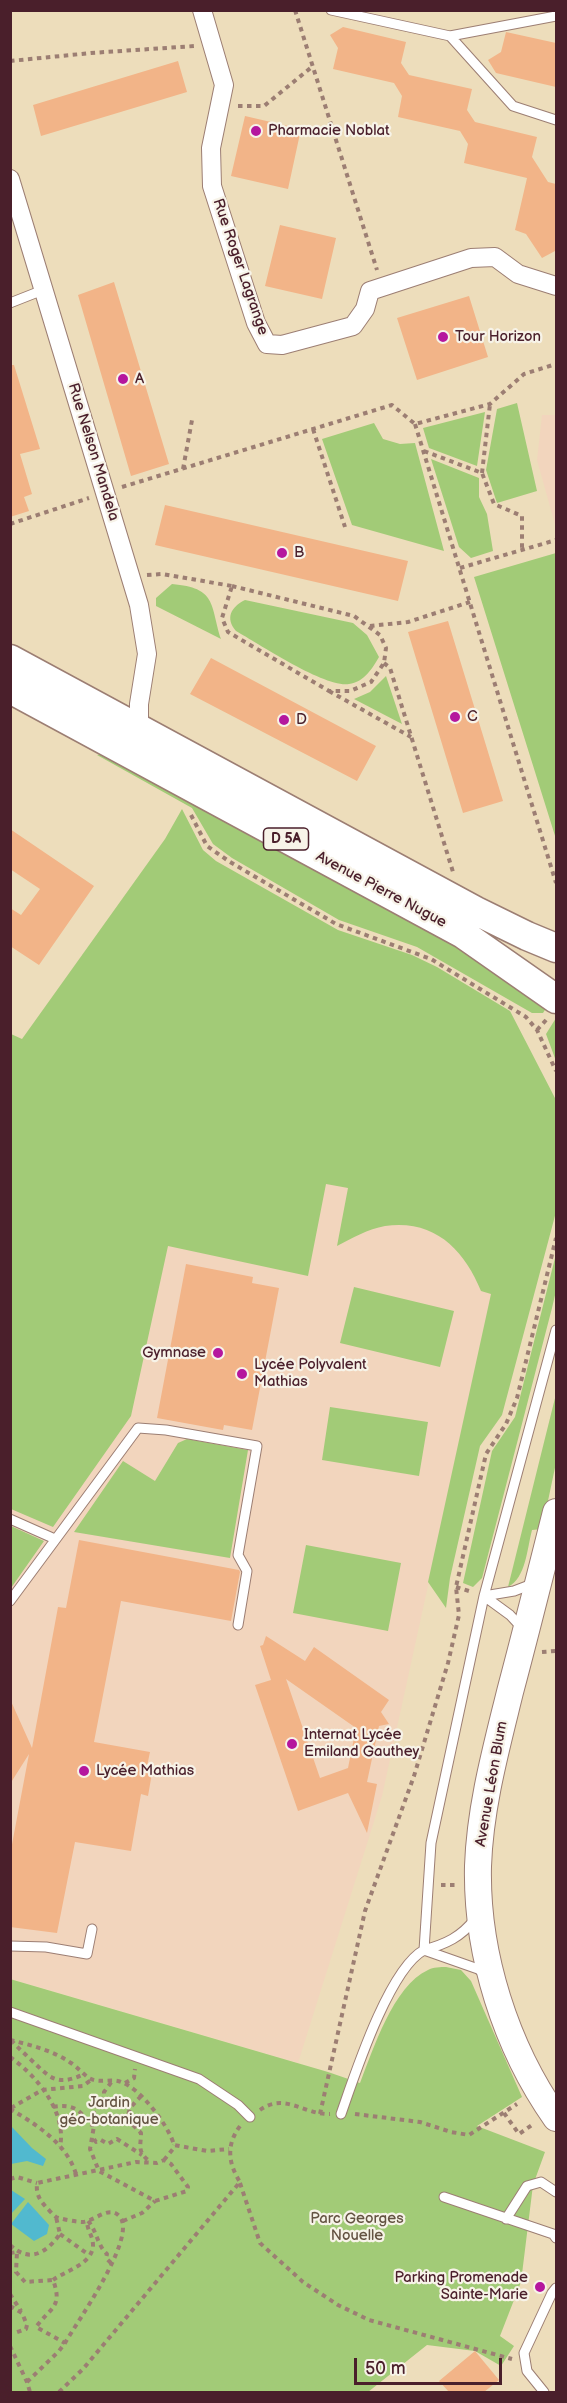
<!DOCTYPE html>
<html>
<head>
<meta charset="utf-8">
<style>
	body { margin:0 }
	#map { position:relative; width:567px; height:2403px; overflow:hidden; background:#edddbb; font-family:"Balsamiq Sans",sans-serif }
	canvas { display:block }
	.frame { position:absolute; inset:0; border:12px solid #4a1f2b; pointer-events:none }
	.scale { position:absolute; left:354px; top:2358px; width:148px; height:27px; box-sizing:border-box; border:3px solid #4a1f2b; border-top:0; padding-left:8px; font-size:18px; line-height:21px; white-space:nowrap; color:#4a1f2b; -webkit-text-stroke:4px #f7f3e8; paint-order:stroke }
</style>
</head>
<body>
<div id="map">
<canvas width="567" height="2403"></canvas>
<div class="frame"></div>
<div class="scale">50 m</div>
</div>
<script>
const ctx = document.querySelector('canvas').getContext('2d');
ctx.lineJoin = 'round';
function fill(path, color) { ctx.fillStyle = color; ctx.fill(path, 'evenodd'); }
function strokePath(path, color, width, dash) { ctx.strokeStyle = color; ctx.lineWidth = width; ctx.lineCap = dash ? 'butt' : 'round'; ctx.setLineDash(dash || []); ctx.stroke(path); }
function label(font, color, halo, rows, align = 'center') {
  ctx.font = font + ' "Balsamiq Sans",sans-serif'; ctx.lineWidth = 4.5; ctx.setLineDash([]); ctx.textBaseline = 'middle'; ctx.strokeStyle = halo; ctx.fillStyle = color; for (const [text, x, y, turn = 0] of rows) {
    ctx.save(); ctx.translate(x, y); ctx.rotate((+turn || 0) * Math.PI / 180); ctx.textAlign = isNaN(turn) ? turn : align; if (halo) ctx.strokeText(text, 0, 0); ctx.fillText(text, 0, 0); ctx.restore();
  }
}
fill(new Path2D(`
	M542 415H556V528L537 460Z
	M165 839 492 1293 382 1796 298 2063 11 1979 10 1034 22 1039Z`), '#f2d5bd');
fill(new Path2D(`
	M517 403 537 491 497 503 486 470 497 409Z
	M485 412 477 466 429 448 423 428Z
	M374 423 383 439 400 444 415 443 444 551 352 525 322 439Z
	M431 459 479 478V497L487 514 493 551 471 558 459 547Z
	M556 553V839L474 577Z
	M172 584C217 588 210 604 221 639L156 606V598Z
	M245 600 353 623 367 635 379 657C372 669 364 682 349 684 325 688 259 644 236 631 225 618 231 607 245 600Z
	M386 676 402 724 354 699 370 692Z
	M106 753 456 943 548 1005 543 1013H532L417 947 339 920 232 858 213 844 192 808 97 755Z
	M182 809 203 850 216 861 338 930 412 955 437 967 510 1011 556 1100V1212L502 1415 480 1446 450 1578 446 1608 428 1582 491 1294 481 1291C464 1249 434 1219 385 1226 368 1229 352 1238 337 1246L348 1188 326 1184 308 1276 168 1246 131 1416 53 1527 11 1509V1034L22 1039 165 839Z
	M556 1018V1061L546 1034Z
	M556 1254V1291L552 1308 482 1578 473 1587 463 1583 492 1451 515 1417Z
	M354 1287 454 1311 440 1367 340 1343Z
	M556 1394V1463L542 1529 532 1530C527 1549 526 1578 508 1587Z
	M330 1407 428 1422 419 1476 322 1460Z
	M187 1439 248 1450 230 1558 74 1532 123 1461 155 1481 178 1443Z
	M11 1526 44 1541 11 1588Z
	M306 1545 401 1563 388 1631 293 1613Z
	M446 1967 461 1970 471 1981 522 2097 477 2126 545 2152 533 2185 521 2282 500 2336 514 2346 501 2366 475 2351 427 2345 368 2392H11L10 1979 328 2072 360 2083C373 2050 393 1986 428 1970 433 1967 441 1967 446 1967Z`), '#a2cb77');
fill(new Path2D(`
	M11 2126 32 2148 46 2159 43 2166 27 2161 11 2164Z
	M11 2190 25 2199 11 2214 10 2190Z
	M28 2202 49 2225 47 2234 34 2241 11 2224Z`), '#51b9cf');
fill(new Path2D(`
	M343 27 406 42 401 63 409 75 472 89 467 110 475 122 537 137 532 157 548 182 556 184 555 251 542 258 526 234 515 230 527 178 464 163 468 144 460 131 398 117 402 96 394 83 333 69 338 48 330 35Z
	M506 32 556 43V87L496 73 488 60 501 52Z
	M178 61 187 92 41 136 33 105Z
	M245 116 301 129 288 189 231 176Z
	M280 225 336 238 322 299 265 286Z
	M114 282 169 464 131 476 78 295Z
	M469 296 488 357 417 380 397 318Z
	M10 365H14L40 449 20 454 32 494 24 497 29 511 10 517Z
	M165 505 408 561 398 601 155 545Z
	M448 621 503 801 463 813 408 632Z
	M211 658 376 746 357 781 190 694Z
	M10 829 94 886 39 965 10 946V908L21 915 40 889 10 869Z
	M186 1264 253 1277 252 1283 279 1288 252 1430 224 1425 223 1430 157 1418Z
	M79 1540 239 1570 240 1572 231 1621 121 1601 94 1742 150 1752 146 1771 152 1773 148 1796 141 1794 131 1851 75 1842 57 1933 10 1927V1855L29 1754 10 1784V1699L32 1748 58 1607 66 1608Z
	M266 1636 305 1661 314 1647 389 1700 381 1712 389 1724 379 1726 367 1782 377 1784 367 1833 348 1793 298 1811 255 1685 271 1680 260 1646 263 1645ZM286 1679 356 1728 348 1768 320 1778Z
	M475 2351 499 2380 484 2392H449L439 2381Z`), '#f2b488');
const service = new Path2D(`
	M331 10 450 36 556 16
	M450 36 513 106 556 120
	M10 303 43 290
	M10 1519 55 1539
	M484 1596 514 1591 535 1583
	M484 1596 510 1615 523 1629
	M10 1601 138 1428 166 1430 257 1446 238 1555 247 1571 238 1625
	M10 1946 46 1947 87 1954 92 1929
	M424 1950 478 1969 486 1975
	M424 1950C446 1944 461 1937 475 1919
	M10 2012 199 2079 238 2105 250 2117
	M341 2114C355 2074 389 1969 424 1950L431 1843 484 1596 556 1330
	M444 2197 553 2234 556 2238
	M506 2219 527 2186 541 2182 556 2192
	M544 2392 527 2371 524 2353 552 2293 556 2288`);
const minor = new Path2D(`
	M202 10 224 85 211 148 212 186 256 323 267 344 282 345 353 326 365 309 370 291 471 258 495 257 518 274 556 286
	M10 179 139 605 147 654 139 704V730`);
const secondary = new Path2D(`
	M556 1512C541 1572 526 1632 510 1692 496 1749 480 1807 478 1866 476 1954 506 2047 556 2118`);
const primary = new Path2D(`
	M10 659 476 911 527 936 556 948
	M10 689 463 934 556 999`);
strokePath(service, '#9c7e73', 11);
strokePath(minor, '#9c7e73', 20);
strokePath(secondary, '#9c7e73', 28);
strokePath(primary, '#9c7e73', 31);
strokePath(new Path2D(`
	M295 10 377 270
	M10 61 91 53 195 46
	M238 106H264L313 66
	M415 424 556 883
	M313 429 345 527
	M424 451 482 473 494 504 522 516V550
	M183 469 192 420
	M482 473 490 404
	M122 487 392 405 415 424 490 404 524 374 556 364
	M10 524 89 498
	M460 568 556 540
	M147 575 162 574 232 586
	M232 586 354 616 380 635 386 648 384 663 371 682 350 691H329L228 632 222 618Z
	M370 626 408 622 470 602
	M384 663 390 668 453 872
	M329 691 411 737
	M191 815 207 846 230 862 336 924 431 959 526 1017 537 1030 556 1071
	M537 1030 547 1019
	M456 1587 472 1592
	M542 1652 556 1651
	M441 1885H458
	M10 2040C31 2045 54 2051 71 2063 78 2068 83 2074 89 2078 99 2084 111 2078 121 2082 140 2088 169 2126 174 2145L207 2151 229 2149
	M11 2040C17 2047 23 2052 29 2058 49 2076 55 2088 84 2074
	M10 2057C37 2076 67 2112 60 2147
	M125 2083 134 2078 135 2069
	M141 2096 130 2108 127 2119 141 2133C141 2145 137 2151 148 2160
	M53 2107C70 2104 81 2108 88 2124L94 2125
	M11 2108 42 2090 83 2086 91 2080
	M10 2109C36 2124 67 2144 76 2174
	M260 2110C285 2092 304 2115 330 2114
	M504 2113 519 2134 532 2125
	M320 2114 365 1911 414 1776 448 1663 459 1615 456 1587 486 1454 506 1424 517 1398 556 1238
	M355 2114 420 2122 451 2132 469 2135 517 2104
	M94 2139 96 2142 101 2140 108 2144 117 2139 142 2155
	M164 2160 173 2149 174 2145
	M10 2179 17 2177 37 2183
	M240 2183 260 2243 303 2282 338 2305 369 2320 512 2359
	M88 2221C97 2231 97 2245 107 2254L106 2258 112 2264
	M123 2221 142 2213 155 2201
	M60 2234 89 2255
	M10 2245C30 2264 47 2252 60 2234L56 2217
	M10 2253 17 2252 16 2272 25 2282 53 2280C63 2307 51 2307 36 2327L65 2343
	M53 2280C65 2271 93 2264 93 2245 93 2236 87 2230 87 2221
	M10 2294 21 2311
	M10 2306 22 2313 27 2325 26 2329 15 2333
	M10 2346 27 2382 30 2392
	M27 2382 59 2351 65 2343C77 2322 137 2238 120 2217 110 2204 95 2221 83 2222 77 2222 60 2219 56 2217 53 2215 49 2210 46 2207 39 2199 36 2194 37 2183L136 2162 157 2163 164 2160 171 2164 188 2187 187 2191 155 2201 99 2171 90 2149 95 2120 93 2108 104 2098V2092L113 2080
	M59 2392 83 2369 240 2182C228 2163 226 2145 240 2126`), '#9c7e73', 4, [4.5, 4.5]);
strokePath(service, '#fff', 9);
strokePath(minor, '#fff', 18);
strokePath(secondary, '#fff', 26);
strokePath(primary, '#fff', 28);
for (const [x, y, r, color] of [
	[256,131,6,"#b5179e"],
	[443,337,6,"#b5179e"],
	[123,379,6,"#b5179e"],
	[282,553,6,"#b5179e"],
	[455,717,6,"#b5179e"],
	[284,720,6,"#b5179e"],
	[218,1353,6,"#b5179e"],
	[242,1374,6,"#b5179e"],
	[292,1744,6,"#b5179e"],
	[84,1771,6,"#b5179e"],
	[540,2287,6,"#b5179e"]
]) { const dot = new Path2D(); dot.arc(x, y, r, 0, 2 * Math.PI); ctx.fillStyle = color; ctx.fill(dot); strokePath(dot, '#f7f3e8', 2); }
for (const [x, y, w] of [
	[286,839,45]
]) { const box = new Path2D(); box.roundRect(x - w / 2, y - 11, w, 22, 4.5); ctx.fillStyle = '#f7f3e8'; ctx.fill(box); strokePath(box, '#4a1f2b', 1.5); }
label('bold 14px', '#4a1f2b', null, [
	["D 5A",286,839]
]);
label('15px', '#4a1f2b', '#f7f3e8', [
	["Pharmacie Noblat",268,131],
	["Tour Horizon",455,337],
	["A",135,379],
	["B",294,553],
	["C",467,717],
	["D",296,720],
	["Gymnase",206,1353,"right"],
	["Lycée Polyvalent",254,1365],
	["Mathias",254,1382],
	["Internat Lycée",304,1735],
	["Emiland Gauthey",304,1752],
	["Lycée Mathias",96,1771],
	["Parking Promenade",528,2278,"right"],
	["Sainte-Marie",528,2295,"right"]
], 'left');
label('15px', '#4a1f2b', '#f7f3e8', [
	["Rue Roger Lagrange",240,267,71],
	["Rue Nelson Mandela",93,452,73],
	["Avenue Pierre Nugue",381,890,28],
	["Avenue Léon Blum",492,1784,-80]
]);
label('15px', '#645342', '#f7f3e8', [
	["Jardin",109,2103],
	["géo-botanique",109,2120],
	["Parc Georges",357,2219],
	["Nouelle",357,2236]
]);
</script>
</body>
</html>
